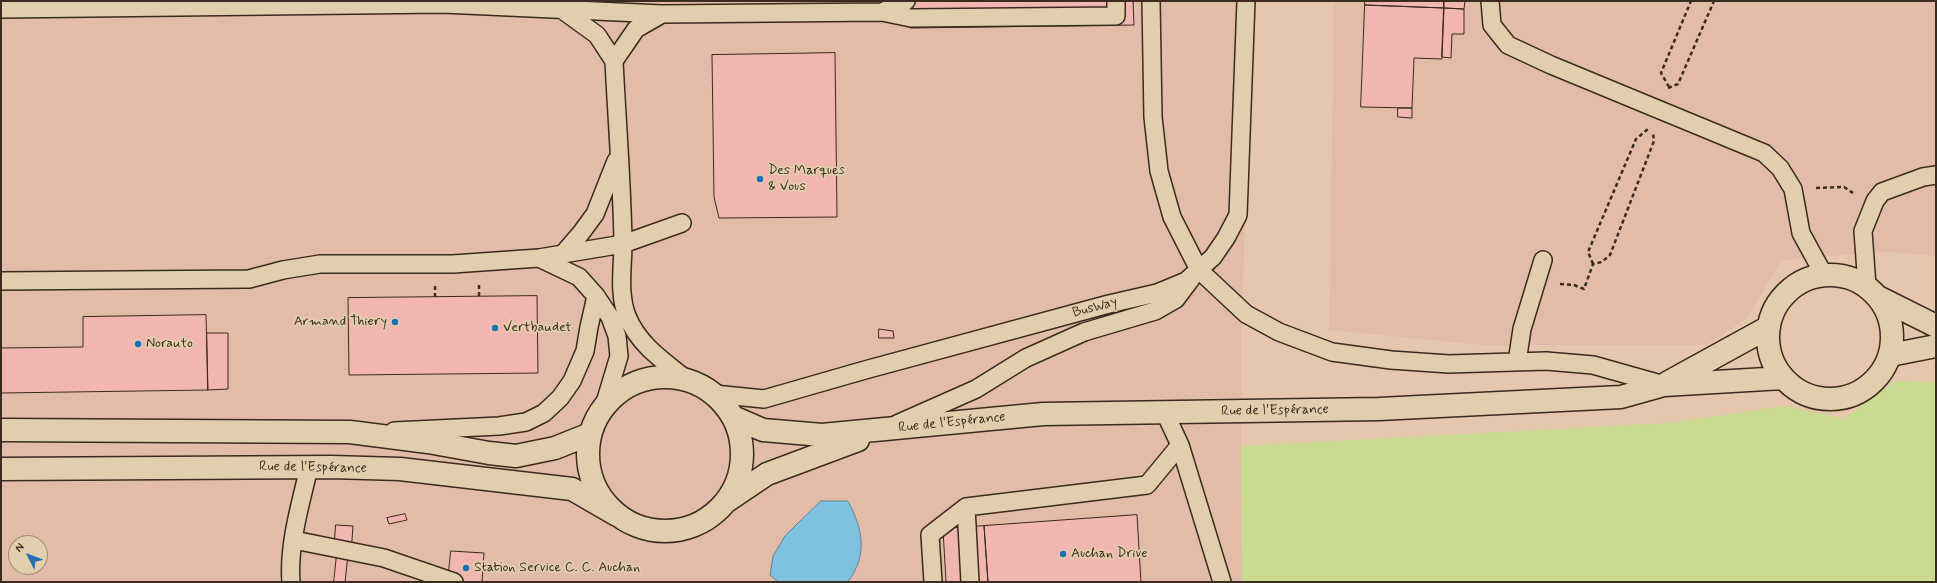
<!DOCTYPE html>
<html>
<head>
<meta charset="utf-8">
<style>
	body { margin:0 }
	#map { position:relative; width:1937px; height:583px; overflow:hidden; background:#e6c7ae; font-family:Mynerve,sans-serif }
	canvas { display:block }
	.frame { position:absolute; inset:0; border:2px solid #3b2a1e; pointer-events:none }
	.north { position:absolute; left:8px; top:535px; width:40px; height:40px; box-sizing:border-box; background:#e1ceac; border:1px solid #9f8c73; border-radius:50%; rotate:312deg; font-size:11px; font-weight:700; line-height:16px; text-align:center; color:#3b2a1e }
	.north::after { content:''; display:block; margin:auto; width:14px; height:18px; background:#1f6fb2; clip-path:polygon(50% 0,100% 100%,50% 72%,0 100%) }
</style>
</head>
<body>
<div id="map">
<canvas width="1937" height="583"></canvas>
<div class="frame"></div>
<div class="north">N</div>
</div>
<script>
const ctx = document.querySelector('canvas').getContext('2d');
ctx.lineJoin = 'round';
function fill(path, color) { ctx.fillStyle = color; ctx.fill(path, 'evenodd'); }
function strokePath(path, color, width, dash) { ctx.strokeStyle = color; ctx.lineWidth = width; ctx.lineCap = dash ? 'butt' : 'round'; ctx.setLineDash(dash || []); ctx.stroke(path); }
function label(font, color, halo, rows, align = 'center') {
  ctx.font = font + ' Mynerve,sans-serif'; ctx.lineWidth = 3.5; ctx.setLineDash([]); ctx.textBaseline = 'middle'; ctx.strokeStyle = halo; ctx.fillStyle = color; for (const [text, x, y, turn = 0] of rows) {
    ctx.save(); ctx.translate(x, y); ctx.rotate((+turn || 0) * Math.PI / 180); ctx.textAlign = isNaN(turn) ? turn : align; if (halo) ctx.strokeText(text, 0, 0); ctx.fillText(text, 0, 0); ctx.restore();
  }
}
fill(new Path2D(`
	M1 1H1252L1241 351 1242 582H1ZM16 543H40V567H16Z
	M1334 1H1936V256L1887 252 1782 260 1746 319 1707 345H1481L1329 330Z`), '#e3bca9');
fill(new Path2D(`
	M1896 381 1936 382V582H1242L1241 446 1669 423 1785 406 1844 419Z`), '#c8db90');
const water = new Path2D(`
	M821 501H848C863 530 868 554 848 582H778L770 575 773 556 785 536Z`);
fill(water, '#7fc2e0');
strokePath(water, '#648592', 1);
const building = new Path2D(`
	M910 1H1133L1134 25 911 28Z
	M1365 1H1444V8L1365 5Z
	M1444 1H1465L1464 9 1444 8Z
	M1365 5 1444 8 1442 59 1414 58 1412 108 1361 107Z
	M1444 8 1464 9V34H1452L1451 58 1442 57Z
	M835 53 837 217 719 218 714 197 712 55Z
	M1398 108H1412V118L1398 117Z
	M537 296 538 373 349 375 348 298Z
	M206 315 208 390 1 393V348L83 347V317Z
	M879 329 893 331 894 338H879Z
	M207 333H228V389L208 390Z
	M405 514 407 520 389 524 387 518Z
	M1137 515 1141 582H988L984 526Z
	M336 525 353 526 351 554 334 552Z
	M984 526 988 582H946L943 529Z
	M451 551 484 553 482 582H448Z
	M337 554 348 555 345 582H334Z`);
fill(building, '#f2b6b1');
strokePath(building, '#3b2a1e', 1);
const lane = new Path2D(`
	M906 1 882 12 911 18 1116 16V1
	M1151 1 1153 117 1159 171 1172 217 1199 270 1246 314 1279 332 1332 352 1391 360 1449 364 1546 361 1593 365 1664 385
	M1490 1 1492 25 1508 45 1551 65 1764 153 1780 168 1793 189 1801 233 1824 275
	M1 9 443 4 662 14 636 29 614 61
	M561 9 597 35 614 61C617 122 622 182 623 243 623 266 618 293 627 316 638 344 663 361 686 379
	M662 14 882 12
	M562 255 581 233 595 214 616 161
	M539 258 579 277 596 296 610 317 617 336 619 356 604 406
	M1 281 249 279 283 270 320 264H453L539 258 623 244 682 223
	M1867 286 1863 231 1875 201 1882 192 1923 177 1936 175
	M1517 362 1522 329 1543 260
	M714 394 764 399 865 370 1109 304 1157 293 1186 281 1213 257 1226 238 1238 215 1246 1
	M1165 413 1180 445 1222 582
	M897 424 976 389 1026 358 1084 332 1155 311 1176 299 1191 279
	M394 431 499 426 526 422 544 413 560 398 572 381 585 351 589 327 596 296
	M966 507 970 582
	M294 540 384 558 454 582
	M291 582C288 544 301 503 309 467
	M933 582 930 535 966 507 1147 485 1180 445`);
const street = new Path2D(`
	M1768 337a62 62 0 1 1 124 0a62 62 0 1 1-124 0Z
	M1878 297 1936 326
	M1890 355 1936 346
	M588 454a77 77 0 1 1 154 0a77 77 0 1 1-154 0Z
	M1667 383 1769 327
	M733 417 763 430 822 435 1043 414 1379 409 1621 397 1664 385 1783 378
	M1 430 350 432 428 442 489 453 516 456 555 448 590 434
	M1 469 331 467 400 469 572 489 617 515
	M727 501 767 474 858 440`);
strokePath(lane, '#3b2a1e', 20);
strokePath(street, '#3b2a1e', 25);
strokePath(new Path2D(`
	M1669 87 1661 73 1691 1
	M1668 88 1678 84 1714 1
	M1816 188 1844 187 1853 193
	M1593 264 1588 252 1636 139 1648 129
	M1560 284 1574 285 1584 289 1593 264 1602 262 1610 255 1654 141 1653 133
	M479 285V297
	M435 286V297`), '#3b2a1e', 2.5, [4, 3]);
strokePath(lane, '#e1ceac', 17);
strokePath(street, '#e1ceac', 22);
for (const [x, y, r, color] of [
	[760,179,4,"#1f6fb2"],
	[395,322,4,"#1f6fb2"],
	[495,328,4,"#1f6fb2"],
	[138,344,4,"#1f6fb2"],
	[1063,554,4,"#1f6fb2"],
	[466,568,4,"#1f6fb2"]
]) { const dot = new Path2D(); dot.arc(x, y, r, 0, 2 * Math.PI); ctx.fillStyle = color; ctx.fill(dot); strokePath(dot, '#e1ceac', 1.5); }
label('14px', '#3b2a1e', '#e1ceac', [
	["Des Marques",768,171],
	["& Vous",768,187],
	["Armand Thiery",387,322,"right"],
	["Vertbaudet",503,328],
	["Norauto",146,344],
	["Auchan Drive",1071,554],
	["Station Service C. C. Auchan",474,568]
], 'left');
label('14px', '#3b2a1e', '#e1ceac', [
	["BusWay",1095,308,-15],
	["Rue de l'Espérance",1275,411,-1],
	["Rue de l'Espérance",952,423,-6],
	["Rue de l'Espérance",313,468,1]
]);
</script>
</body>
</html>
